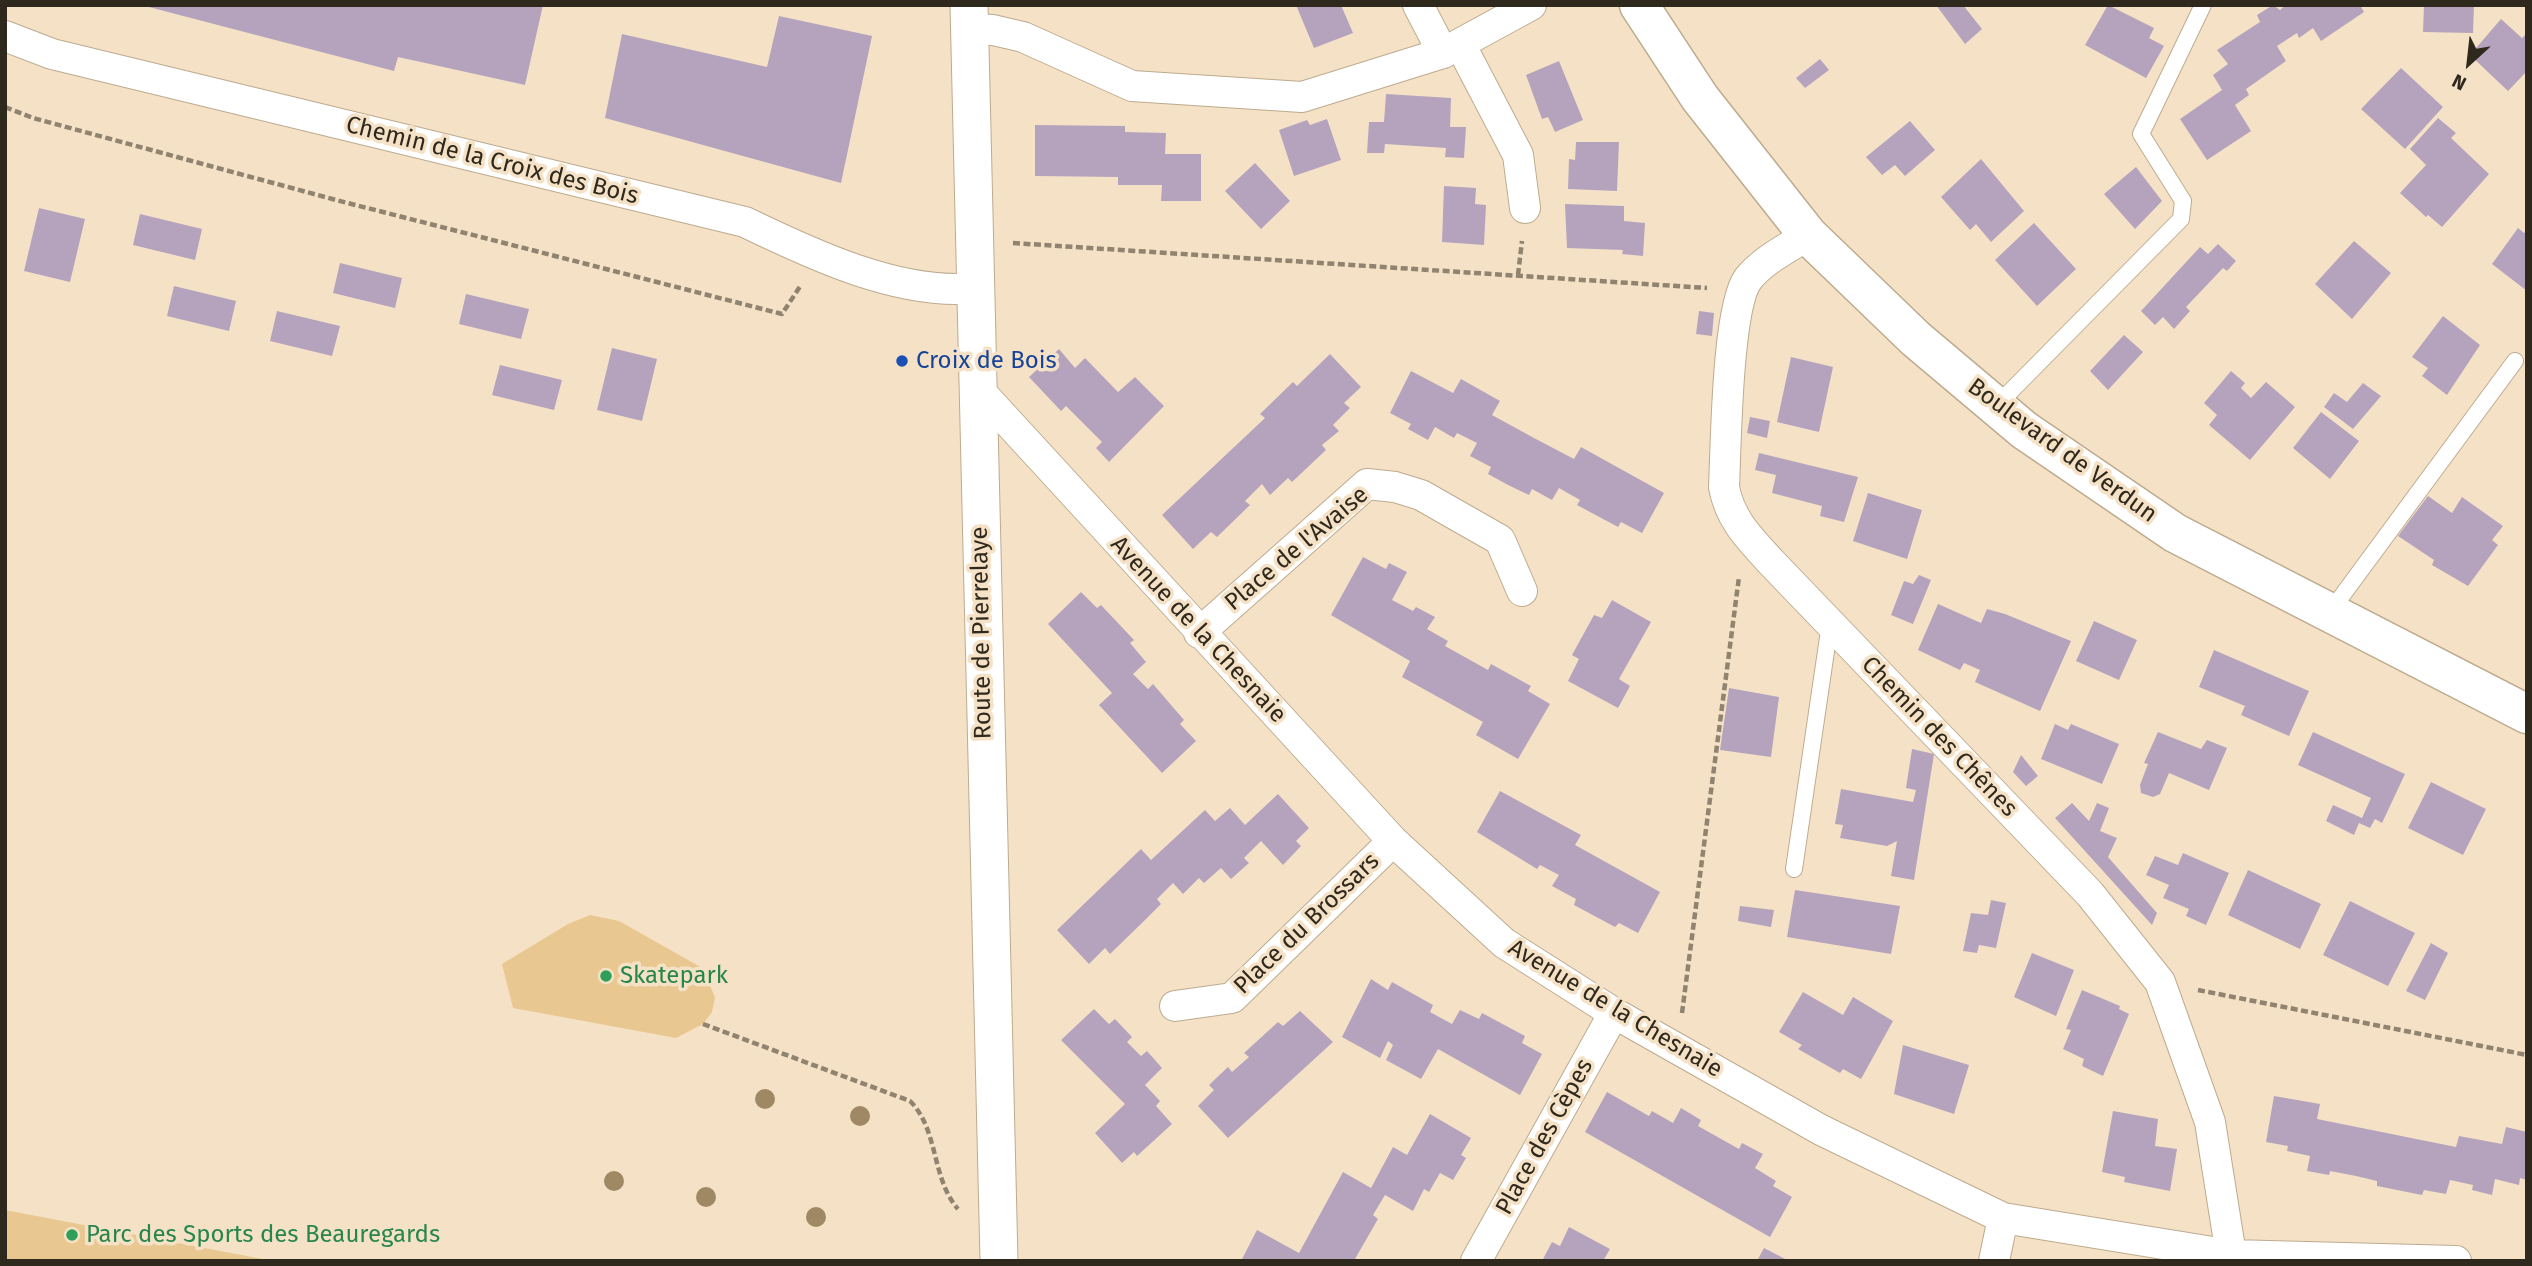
<!DOCTYPE html>
<html>
<head>
<meta charset="utf-8">
<style>
	body { margin:0 }
	#map { position:relative; width:2532px; height:1266px; overflow:hidden; background:#f5e2c6; font-family:"Fira Sans",sans-serif }
	canvas { display:block }
	.frame { position:absolute; inset:0; border:7px solid #2f281d; pointer-events:none }
	.north { position:absolute; left:2434px; top:28px; width:70px; height:70px; -webkit-text-stroke:5px #f5e2c6; paint-order:stroke; rotate:207deg; font-size:19px; font-weight:700; line-height:28px; text-align:center; color:#2f281d }
	.north::after { content:''; display:block; margin:auto; width:24px; height:32px; background:#2f281d; clip-path:polygon(50% 0,100% 100%,50% 72%,0 100%) }
</style>
</head>
<body>
<div id="map">
<canvas width="2532" height="1266"></canvas>
<div class="frame"></div>
<div class="north">N</div>
</div>
<script>
const ctx = document.querySelector('canvas').getContext('2d');
ctx.lineJoin = 'round';
function fill(path, color) { ctx.fillStyle = color; ctx.fill(path, 'evenodd'); }
function strokePath(path, color, width, dash) { ctx.strokeStyle = color; ctx.lineWidth = width; ctx.lineCap = dash ? 'butt' : 'round'; ctx.setLineDash(dash || []); ctx.stroke(path); }
function label(font, color, halo, rows, align = 'center') {
  ctx.font = font + ' "Fira Sans",sans-serif'; ctx.lineWidth = 7; ctx.setLineDash([]); ctx.textBaseline = 'middle'; ctx.strokeStyle = halo; ctx.fillStyle = color; for (const [text, x, y, turn = 0] of rows) {
    ctx.save(); ctx.translate(x, y); ctx.rotate((+turn || 0) * Math.PI / 180); ctx.textAlign = isNaN(turn) ? turn : align; if (halo) ctx.strokeText(text, 0, 0); ctx.fillText(text, 0, 0); ctx.restore();
  }
}
fill(new Path2D(`
	M590 915 619 921 704 969 715 998 712 1012 703 1024 676 1038 513 1008 502 964 568 924Z
	M5 1210 273 1261H5Z`), '#e9c790');
fill(new Path2D(`
	M543 5 525 85 398 57 394 71 145 6Z
	M1296 5H1341L1353 33 1314 48Z
	M1936 5H1963L1982 29 1965 44Z
	M2108 5 2154 28 2149 38 2164 46 2146 78 2085 45Z
	M2273 5 2280 10 2286 5H2360L2364 12 2321 41 2313 28 2299 38 2297 33 2277 46 2286 61 2246 89 2249 95 2235 105 2251 131 2207 160 2180 119 2222 90 2213 75 2228 64 2217 50 2260 22 2257 15Z
	M2424 5H2474L2473 33 2423 32Z
	M779 16 872 36 841 183 605 118 622 34 767 67Z
	M2501 19 2522 38 2527 33V71L2508 91 2470 55Z
	M1820 59 1829 70 1805 88 1796 78Z
	M1559 61 1583 120 1555 132 1548 117 1542 119 1526 75Z
	M2401 68 2443 107 2405 149 2361 109Z
	M1386 94 1451 98 1450 127H1466L1464 158 1445 157 1446 148 1416 146 1385 144 1384 153H1367L1369 122H1384Z
	M2438 118 2456 133 2451 138 2489 174 2442 227 2428 215 2426 217 2400 193 2426 165 2410 149Z
	M1327 119 1341 160 1294 176 1279 130 1307 120 1310 125Z
	M1910 121 1935 150 1905 176 1895 165 1882 175 1866 157Z
	M1035 125 1125 126V132L1166 133 1165 154H1201V201H1161L1162 185H1118V177L1035 176Z
	M1576 142H1619L1617 191 1568 189 1569 159 1575 160Z
	M1981 159 2024 211 1991 242 1976 224 1970 230 1941 197Z
	M1255 163 1290 201 1261 229 1225 191Z
	M2136 167 2162 201 2135 229 2104 194Z
	M1444 186 1476 188 1475 204 1486 205 1484 245 1442 242Z
	M1565 204 1624 206V221L1645 223 1643 256 1622 254 1623 250 1567 248Z
	M39 208 85 219 70 282 24 271Z
	M140 214 202 229 195 260 133 245Z
	M2034 223 2076 269 2037 306 1995 260Z
	M2518 228 2524 233 2527 230V291L2492 264Z
	M2354 241 2391 273 2352 319 2315 284Z
	M2218 244 2236 261 2227 271 2223 268 2186 307 2190 311 2174 329 2163 317 2155 325 2141 311 2200 247 2208 254Z
	M340 263 402 278 395 308 333 293Z
	M174 286 236 301 229 331 167 316Z
	M466 294 529 309 521 339 459 324Z
	M277 311 340 326 332 356 270 341Z
	M1699 311 1714 313 1712 336 1696 334Z
	M2443 316 2480 345 2447 395 2422 376 2428 368 2412 357Z
	M2124 335 2143 352 2108 390 2090 371Z
	M612 348 657 359 642 421 597 410Z
	M1059 349 1075 368 1085 358 1118 392 1135 377 1164 406 1109 462 1096 448 1102 442 1066 406 1061 411 1029 377Z
	M1330 354 1361 387 1344 403 1350 408 1333 425 1339 431 1322 445 1326 450 1292 482 1288 478 1270 495 1262 484 1245 501 1250 505 1217 537 1211 532 1193 549 1162 515 1265 418 1260 414 1293 382 1297 386Z
	M1791 357 1833 367 1819 432 1777 422Z
	M500 365 562 380 554 410 492 395Z
	M1411 371 1453 393 1461 379 1500 401 1492 415 1534 438 1574 459 1581 447 1664 493 1642 533 1621 522 1618 527 1577 505 1580 500 1559 488 1552 500 1532 489 1529 495 1508 485 1488 474 1491 467 1470 456 1477 443 1457 433 1454 438 1435 427 1428 440 1408 429 1411 424 1390 413Z
	M2231 371 2245 383 2241 388 2251 398 2266 382 2295 407 2250 460 2209 425 2217 415 2204 403Z
	M2363 383 2381 396 2353 429 2324 407 2334 393 2347 402Z
	M2321 412 2359 441 2330 479 2293 448Z
	M1750 417 1770 421 1767 438 1747 433Z
	M1759 453 1858 477 1844 522 1820 516 1822 506 1772 493 1776 475 1755 470Z
	M1868 493 1922 510 1907 559 1853 541Z
	M2428 496 2452 513 2462 497 2503 526 2492 540 2498 545 2468 586 2432 565 2434 560 2398 536Z
	M1363 557 1386 569 1389 563 1407 572 1392 600 1413 611 1416 607 1435 617 1427 629 1448 641 1445 646 1488 670 1491 664 1531 686 1528 691 1550 704 1518 759 1476 735 1483 722 1402 677 1410 661 1331 615Z
	M1919 575 1931 580 1913 624 1891 615 1904 581 1913 584Z
	M1081 592 1097 608 1101 605 1134 640 1130 643 1146 662 1133 674 1148 689 1153 684 1184 720 1180 724 1196 741 1162 773 1099 705 1112 693 1048 624Z
	M1612 600 1651 622 1619 679 1630 686 1618 708 1568 681 1579 659 1572 655 1594 615 1602 618Z
	M1938 604 1981 623 1987 609 2005 614 2071 641 2040 711 1975 682 1980 670 1964 663 1960 670 1918 650Z
	M2094 621 2137 640 2119 680 2076 661Z
	M2214 650 2309 691 2289 736 2241 715 2245 706 2199 687Z
	M1729 688 1779 697 1771 757 1720 750Z
	M2055 724 2068 730 2071 724 2119 744 2102 784 2041 759Z
	M2158 732 2201 749 2207 740 2227 748 2209 790 2169 773 2160 794 2153 797 2141 793 2140 785 2148 764 2144 763Z
	M2313 732 2405 774 2382 823 2375 819 2370 828 2359 823 2354 835 2326 821 2333 805 2362 818 2371 798 2298 765Z
	M1912 749 1934 754 1914 880 1891 876 1897 841 1887 846 1840 838 1843 825 1835 824 1841 789 1913 802 1916 790 1906 788Z
	M2021 755 2038 776 2026 786 2013 772Z
	M2431 782 2486 809 2463 855 2408 828Z
	M1500 791 1581 835 1575 845 1660 892 1638 933 1619 923 1615 927 1574 905 1576 899 1552 886 1559 875 1540 865 1537 869 1477 832Z
	M1278 794 1309 828 1296 841 1301 846 1283 865 1261 841 1244 858 1249 863 1231 879 1221 868 1204 883 1199 878 1183 894 1173 883 1157 899 1161 904 1143 922 1110 954 1105 948 1089 964 1057 930 1141 849 1151 860 1205 810 1215 821 1230 808 1245 825Z
	M2072 803 2089 821 2097 803 2109 808 2100 831 2117 838 2108 857 2157 913 2152 925 2055 818Z
	M2183 853 2229 873 2206 925 2186 916 2189 909 2163 898 2169 885 2146 875 2155 856 2178 865Z
	M2248 870 2321 904 2300 949 2228 915Z
	M1795 890 1900 906 1891 954 1787 937Z
	M1991 900 2006 903 1996 948 1979 945 1977 953 1963 951 1971 913 1988 915Z
	M2350 901 2415 933 2388 986 2323 955Z
	M1740 906 1774 910 1771 927 1738 921Z
	M2431 943 2448 953 2425 1000 2406 991Z
	M2032 953 2074 970 2056 1016 2014 997Z
	M1371 979 1388 990 1392 982 1433 1005 1430 1012 1452 1024 1460 1010 1479 1019 1482 1013 1525 1036 1522 1043 1542 1054 1520 1095 1438 1049 1421 1079 1386 1060 1393 1045 1388 1041 1380 1058 1342 1037Z
	M2082 990 2120 1006 2119 1009 2129 1014 2103 1076 2082 1066 2084 1059 2063 1049 2071 1030 2066 1029Z
	M1803 992 1843 1015 1853 997 1893 1021 1861 1079 1843 1069 1840 1073 1798 1049 1802 1045 1779 1032Z
	M1094 1009 1109 1024 1115 1019 1132 1037 1127 1042 1141 1056 1147 1051 1162 1068 1145 1085 1160 1101 1156 1106 1172 1124 1137 1156 1134 1152 1122 1163 1095 1133 1125 1104 1061 1040Z
	M1300 1011 1333 1042 1228 1138 1198 1106 1214 1090 1209 1085 1228 1067 1232 1072 1249 1057 1244 1053 1278 1022 1283 1026Z
	M1903 1045 1969 1065 1954 1114 1894 1094Z
	M1607 1092 1649 1116 1652 1111 1673 1123 1681 1108 1701 1120 1698 1126 1739 1149 1742 1143 1763 1154 1755 1168 1776 1181 1773 1186 1792 1197 1770 1237 1585 1132Z
	M2274 1096 2320 1104 2317 1119 2456 1147 2459 1136 2502 1144 2506 1127 2527 1132V1180L2520 1178 2519 1185 2495 1179 2492 1195 2472 1190 2473 1185 2450 1180 2446 1194 2424 1190 2422 1195 2377 1186V1181L2356 1176 2330 1171 2329 1175 2307 1171 2310 1156 2287 1151 2288 1146 2266 1142Z
	M2113 1111 2158 1119 2155 1146 2177 1149 2170 1191 2124 1182 2125 1177 2102 1172Z
	M1430 1114 1471 1138 1461 1155 1466 1158 1453 1180 1440 1173 1429 1192 1424 1189 1413 1211 1385 1195 1373 1215 1378 1219 1355 1259 1241 1261 1257 1230 1299 1253 1343 1172 1371 1188 1393 1147 1407 1155Z
	M1569 1227 1610 1249 1603 1261H1542L1552 1242 1560 1246Z
	M1764 1248 1789 1261H1757Z`), '#b5a3be');
const service = new Path2D(`
	M1996 406 2181 219 2183 201 2141 134 2203 5
	M2330 612 2515 361
	M1794 869 1830 624`);
const minor = new Path2D(`
	M1418 5 1443 53
	M970 29 993 30 1023 37 1132 86 1302 97 1443 53 1531 5
	M5 36 52 54 745 222C811 254 900 296 975 288
	M1460 44 1518 155 1525 208
	M1808 235C1788 248 1763 260 1748 279 1727 308 1726 445 1724 487 1730 520 1750 539 1772 563L2090 894 2160 982 2210 1122 2232 1261
	M976 387 1393 841 1504 943 1614 1013 1821 1130 2003 1218 2231 1255 2456 1261
	M1199 633 1367 484 1395 487 1421 495 1500 540 1522 591
	M1175 1006 1232 998 1393 841
	M1476 1261 1614 1013
	M1994 1261 2003 1218`);
const tertiary = new Path2D(`
	M969 5 999 1261`);
const secondary = new Path2D(`
	M1639 5 1700 98 1808 235 1916 339 2024 430 2175 533 2527 714`);
strokePath(service, '#bdab90', 18);
strokePath(minor, '#bdab90', 32);
strokePath(tertiary, '#bdab90', 39);
strokePath(secondary, '#bdab90', 41);
strokePath(new Path2D(`
	M5 107 33 118 336 200 782 314 801 285
	M1013 243 1707 288
	M1518 275 1522 241
	M2198 990 2527 1055
	M1682 1013 1739 577
	M703 1024 910 1101C939 1130 931 1178 958 1209`), '#908370', 4.5, [7, 3.5]);
strokePath(service, '#fff', 16);
strokePath(minor, '#fff', 30);
strokePath(tertiary, '#fff', 37);
strokePath(secondary, '#fff', 38);
ctx.fillStyle = '#9f8964';
for (const [x, y] of [
	[765,1099],
	[860,1116],
	[614,1181],
	[706,1197],
	[816,1217]
]) { ctx.beginPath(); ctx.arc(x, y, 10, 0, 2 * Math.PI); ctx.fill(); }
for (const [x, y, r, color] of [
	[902,361,7,"#1a4fb4"],
	[606,976,7,"#2e9e5b"],
	[72,1235,7,"#2e9e5b"]
]) { const dot = new Path2D(); dot.arc(x, y, r, 0, 2 * Math.PI); ctx.fillStyle = color; ctx.fill(dot); strokePath(dot, '#f5e2c6', 2.5); }
label('24px', '#2f281d', '#f5e2c6', [
	["Chemin de la Croix des Bois",492,161,14],
	["Boulevard de Verdun",2062,451,36],
	["Place de l'Avaise",1297,549,-40],
	["Avenue de la Chesnaie",1198,630,47],
	["Route de Pierrelaye",982,633,-91],
	["Chemin des Chênes",1939,737,46],
	["Place du Brossars",1307,924,-44],
	["Avenue de la Chesnaie",1615,1009,31],
	["Place des Cèpes",1545,1137,-61]
]);
label('24px', '#164399', '#f5e2c6', [
	["Croix de Bois",916,361]
], 'left');
label('24px', '#27864d', '#f5e2c6', [
	["Skatepark",620,976],
	["Parc des Sports des Beauregards",86,1235]
], 'left');
</script>
</body>
</html>
